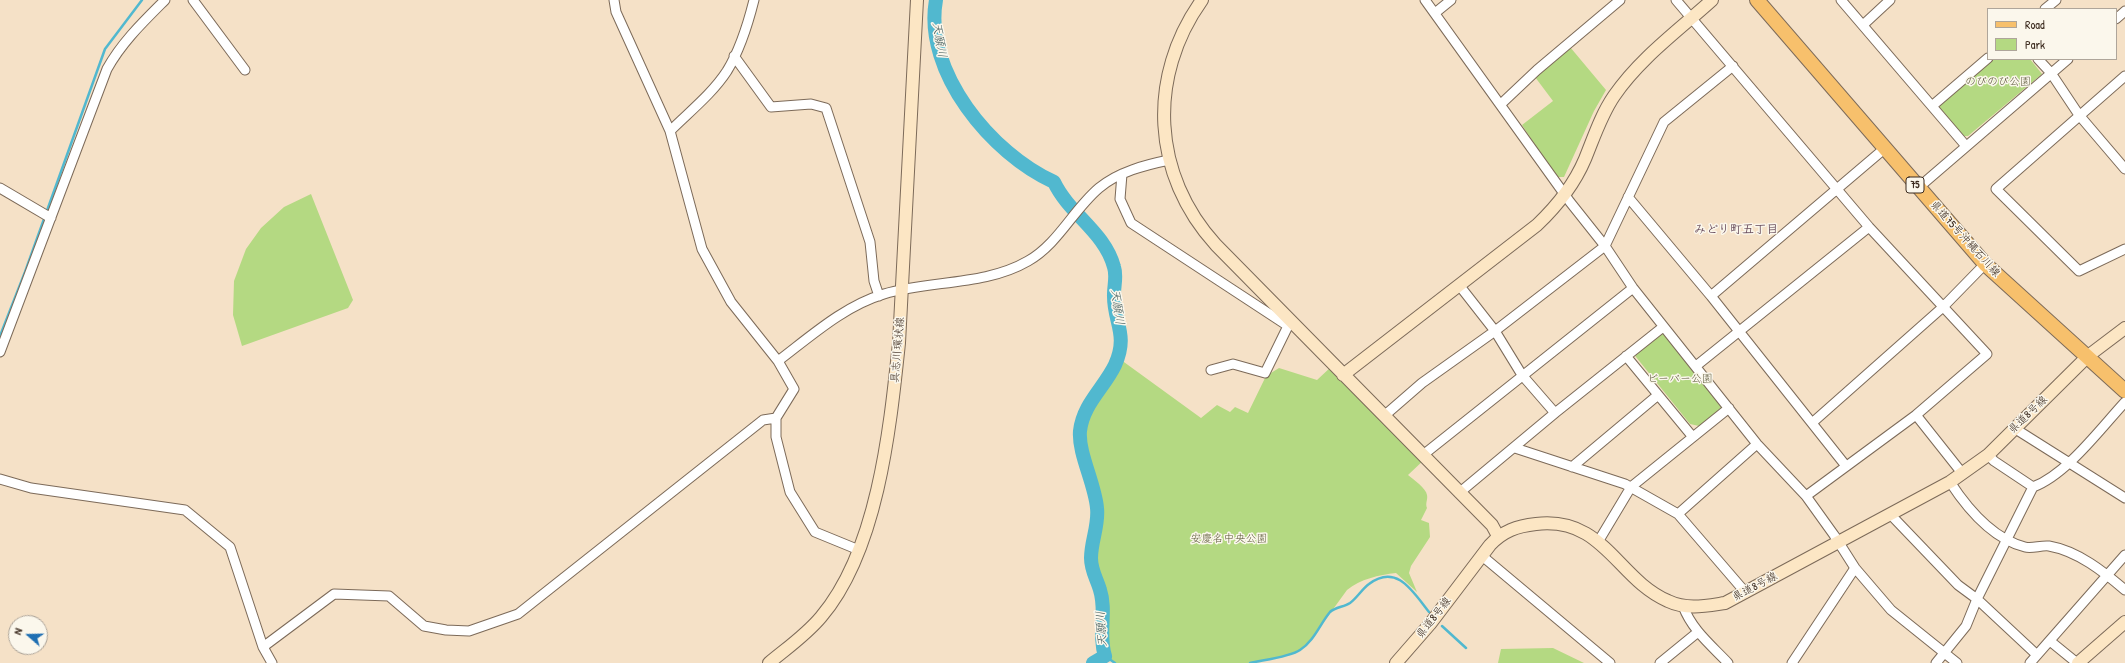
<!DOCTYPE html>
<html>
<head>
<meta charset="utf-8">
<style>
	body { margin:0 }
	#map { position:relative; width:2125px; height:663px; overflow:hidden; background:#f5e1c7; font-family:"Patrick Hand",sans-serif }
	canvas { display:block }
	.legend { position:absolute; left:1987px; top:8px; width:130px; height:52px; box-sizing:border-box; background:#fbf7ec; border:1px solid #aea59a; margin:0; padding:5px 7px; list-style:none; font-size:12px; color:#3b2a1e }
	.legend li { display:flex; align-items:center; gap:8px; height:20px }
	.legend b { width:20px; border:1px solid #aea59a }
	.north { position:absolute; left:8px; top:615px; width:40px; height:40px; box-sizing:border-box; background:#fbf7ec; border:1px solid #aea59a; border-radius:50%; rotate:290deg; font-size:11px; font-weight:700; line-height:16px; text-align:center; color:#3b2a1e }
	.north::after { content:''; display:block; margin:auto; width:14px; height:18px; background:#1f6fb2; clip-path:polygon(50% 0,100% 100%,50% 72%,0 100%) }
</style>
</head>
<body>
<div id="map">
<canvas width="2125" height="663"></canvas>
<ul class="legend">
<li><b style="height:5px;background:#f7c06c"></b>Road</li>
<li><b style="height:11px;background:#b4d982"></b>Park</li>
</ul>
<div class="north">N</div>
</div>
<script>
const ctx = document.querySelector('canvas').getContext('2d');
ctx.lineJoin = 'round';
function fill(path, color) { ctx.fillStyle = color; ctx.fill(path, 'evenodd'); }
function strokePath(path, color, width, dash) { ctx.strokeStyle = color; ctx.lineWidth = width; ctx.lineCap = dash ? 'butt' : 'round'; ctx.setLineDash(dash || []); ctx.stroke(path); }
function label(font, color, halo, rows, align = 'center') {
  ctx.font = font + ' "Patrick Hand","Klee One",sans-serif'; ctx.lineWidth = 3; ctx.setLineDash([]); ctx.textBaseline = 'middle'; ctx.strokeStyle = halo; ctx.fillStyle = color; for (const [text, x, y, turn = 0] of rows) {
    ctx.save(); ctx.translate(x, y); ctx.rotate((+turn || 0) * Math.PI / 180); ctx.textAlign = isNaN(turn) ? turn : align; if (halo) ctx.strokeText(text, 0, 0); ctx.fillText(text, 0, 0); ctx.restore();
  }
}
fill(new Path2D(`
	M1570 47 1606 90 1594 111 1564 177H1556L1522 125 1553 101 1535 77Z
	M1992 59H2030L2042 74 1968 136H1963L1939 108 1941 102Z
	M311 194 353 300 348 308 242 346 233 315 234 281 246 249 261 228 284 207Z
	M1663 327 1726 405 1699 426 1690 424 1632 352Z
	M1117 357 1201 418 1217 405 1230 412 1235 407 1248 413 1266 376 1279 368 1317 380 1332 366 1426 458 1408 475C1414 480 1426 488 1427 495 1428 500 1425 503 1427 508L1421 520 1429 523 1430 537 1411 566 1409 573 1417 592 1396 573C1379 575 1360 579 1347 590L1310 641 1301 650 1290 655 1248 663H1115C1112 661 1107 659 1105 656 1099 649 1102 605 1101 593 1100 581 1091 571 1091 558 1091 536 1099 517 1095 495 1092 476 1077 449 1081 430 1085 401 1108 384 1117 357Z
	M1553 648 1584 663H1498L1501 649Z`), '#b4d982');
strokePath(new Path2D(`
	M0 336 25 272 105 49 142 0
	M1442 626 1466 648
	M1105 656 1115 663
	M1250 663C1263 660 1290 657 1300 650 1314 641 1320 624 1330 612 1335 607 1344 607 1350 603 1357 598 1362 589 1369 584 1397 563 1413 592 1429 612`), '#51b8cf', 2.5);
strokePath(new Path2D(`
	M936 0C923 72 992 154 1054 182 1069 214 1105 232 1114 267 1117 276 1114 285 1114 294 1113 322 1129 334 1115 365 1104 388 1083 404 1080 431 1078 453 1095 484 1097 508 1099 525 1091 541 1091 558 1091 571 1097 579 1100 590 1107 611 1098 635 1105 656L1093 663`), '#51b8cf', 14);
const street = new Path2D(`
	M193 0 245 70
	M614 0 616 12 670 131 702 249 731 302 778 361 794 389 776 418V437L790 492 815 532 859 550
	M1425 0 1570 202 1605 246 1633 288 1757 444 1806 496 1834 535 1855 568 1891 610 1957 663
	M1676 0 1869 227 1987 354 1916 415 1806 496
	M1841 0 1966 146
	M2045 9 2056 0
	M1435 13 1451 0
	M2116 19 2125 11
	M1863 25 1890 0
	M734 56 771 107 811 104 826 108 870 242 874 281 879 296
	M2038 59 2051 73 2079 115 2125 169
	M2125 76 1996 189 2079 271 2125 249
	M1501 104 1537 70 1620 0
	M1932 106 1988 58
	M670 131C689 112 712 94 727 71 740 50 748 24 754 0
	M1122 174 1120 199 1131 223 1288 326 1292 322
	M0 188 51 218
	M1918 188 2068 59
	M1628 197 1711 296 1846 466
	M1459 285 1495 331 1522 375 1555 413
	M1711 296 1884 149
	M0 352 107 69C122 42 143 22 165 0
	M1626 356 1692 436
	M778 361C811 336 844 306 884 294 930 280 985 286 1028 261 1058 244 1073 210 1099 188 1118 172 1145 165 1169 160
	M1696 366 1869 227
	M1211 370 1233 364 1265 373 1288 326
	M1916 415 1962 473
	M1384 416 1422 383 1495 331 1605 246 1664 122 1733 66
	M1812 423 1943 307 1985 264
	M2014 428 2125 498
	M1515 448 1625 484 1678 514 1746 593
	M1423 455 1633 288
	M1988 455 1994 461 2033 487
	M1572 467 1658 395
	M0 479 31 488 185 510 230 547 263 647 272 663
	M1950 482C1967 508 1993 539 2025 547 2032 549 2041 545 2049 546 2078 551 2104 572 2125 590
	M1459 493 1555 413 1663 327
	M1678 514 1757 444
	M1890 514 1958 585 1977 599 2037 655
	M1598 542 1631 487 1729 408
	M1481 555 1610 663
	M1683 606C1692 630 1711 645 1728 663
	M2050 641 2077 663
	M263 647 334 594 389 596 424 626 446 630 469 631 518 614 763 420 776 418
	M1660 663 1698 632
	M1792 663 1855 568
	M1936 663 1966 626 1977 599 2033 487C2067 474 2100 429 2125 402
	M2030 663 2125 555`);
const secondary = new Path2D(`
	M1202 0C1147 77 1152 175 1216 245L1492 525 1498 536
	M1343 375 1537 225C1557 206 1574 185 1585 159 1594 137 1601 115 1614 96 1640 58 1679 30 1712 0
	M769 663C787 648 806 635 821 617 878 550 890 428 899 343L917 0
	M1396 663 1430 624 1490 545C1503 531 1517 526 1536 524 1604 516 1617 579 1668 601 1687 610 1705 606 1725 603L1950 482 1988 455 2088 356 2125 328
	M2078 663 2125 622`);
const primary = new Path2D(`
	M1757 0 1985 264 2125 391`);
strokePath(street, '#7c6a59', 11);
strokePath(secondary, '#7c6a59', 14);
strokePath(primary, '#7c6a59', 16);
strokePath(street, '#fff', 9);
strokePath(secondary, '#fce6c4', 12);
strokePath(primary, '#f7c06c', 14);
for (const [x, y, w] of [
	[1915,185,18]
]) { const box = new Path2D(); box.roundRect(x - w / 2, y - 8, w, 16, 3); ctx.fillStyle = '#fbf7ec'; ctx.fill(box); strokePath(box, '#3b2a1e', 1); }
label('bold 10px', '#3b2a1e', null, [
	["75",1915,185]
]);
label('11px', '#595637', '#fbf7ec', [
	["のびのび公園",1998,82],
	["ビーバー公園",1680,379],
	["安慶名中央公園",1229,539]
]);
label('11px', '#3b2a1e', '#fbf7ec', [
	["県道75号沖縄石川線",1965,239,48],
	["具志川環状線",898,350,-85],
	["県道8号線",2028,415,-44],
	["県道8号線",1755,587,-28],
	["県道8号線",1434,618,-52]
]);
label('italic 12px', '#435c5c', '#fbf7ec', [
	["天願川",939,40,80],
	["天願川",1117,307,82],
	["天願川",1102,629,-94]
]);
label('bold 12px', '#6a4e5d', '#fbf7ec', [
	["みどり町五丁目",1736,230]
]);
</script>
</body>
</html>
